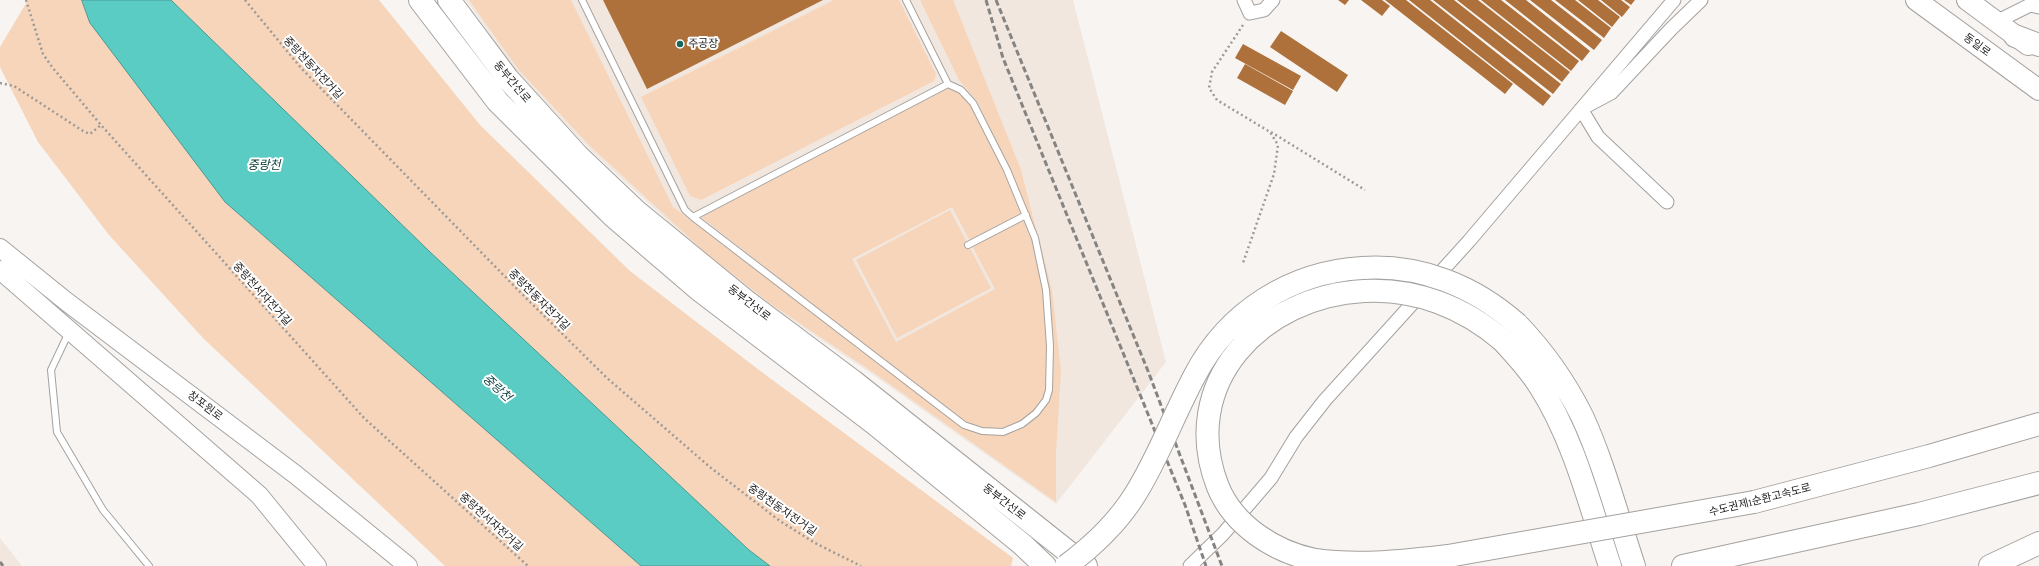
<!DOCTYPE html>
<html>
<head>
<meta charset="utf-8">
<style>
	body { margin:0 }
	canvas { display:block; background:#f7f4f1 }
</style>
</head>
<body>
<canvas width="2039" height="566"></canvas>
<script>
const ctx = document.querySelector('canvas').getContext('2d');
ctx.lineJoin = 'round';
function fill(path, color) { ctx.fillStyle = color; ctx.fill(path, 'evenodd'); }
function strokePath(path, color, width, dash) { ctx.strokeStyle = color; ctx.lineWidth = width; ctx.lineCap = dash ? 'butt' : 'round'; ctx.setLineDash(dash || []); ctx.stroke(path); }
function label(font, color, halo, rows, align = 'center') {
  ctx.font = font + ' "Crimson Pro","Noto Sans KR",serif'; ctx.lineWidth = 4; ctx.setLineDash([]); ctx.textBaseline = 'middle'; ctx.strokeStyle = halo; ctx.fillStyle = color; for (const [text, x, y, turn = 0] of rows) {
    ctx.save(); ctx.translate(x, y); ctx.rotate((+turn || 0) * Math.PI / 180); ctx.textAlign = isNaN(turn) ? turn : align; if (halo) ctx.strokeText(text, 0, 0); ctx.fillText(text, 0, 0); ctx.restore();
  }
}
fill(new Path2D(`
	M466 0H1073L1166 362 1056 504 872 374 767 304 705 255 588 148 516 71Z
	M0 538 22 566H0Z`), '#f1e7df');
fill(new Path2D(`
	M28 0H379L480 125 630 271 759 370 1013 558 1011 566H445L203 338 109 235 38 142 0 67V47Z
	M469 0H571L673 207 963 427 1004 434C1024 423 1045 414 1052 391L1049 290 1039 239 1052 290 1061 371 1056 453V502L874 373 768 302 706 253 590 146 518 69Z
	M834 0H899L936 74 934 81 701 200 690 196 641 97Z
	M920 0H953L1021 170 1038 237 1010 169 977 101 959 80Z
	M948 87 960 92 970 105 1003 171 1021 213 970 241 952 207 852 259 896 342 995 289 972 246 1025 219C1044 266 1049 319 1047 369 1047 378 1048 391 1044 399 1038 410 1025 420 1014 424 988 435 967 423 946 409L701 217Z
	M950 210 991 288 897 338 856 260Z`), '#f7d5ba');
const water = new Path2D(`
	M82 0H171L429 251 749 550 770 566H641L225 202 90 23Z`);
fill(water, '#5accc4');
strokePath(water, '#4a9993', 1);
fill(new Path2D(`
	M603 0H823L647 89Z
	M1338 0H1349L1345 5Z
	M1361 0H1382L1390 6 1382 16Z
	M1385 0H1406L1513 84 1505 94Z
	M1409 0H1430L1551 96 1543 106Z
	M1433 0H1454L1561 84 1553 94Z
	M1457 0H1478L1570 72 1562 82Z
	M1481 0H1501L1579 61 1571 71Z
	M1505 0H1526L1590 51 1582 61Z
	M1530 0H1551L1602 40 1594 50Z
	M1555 0H1575L1611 28 1604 38Z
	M1578 0H1598L1620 17 1612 27Z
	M1601 0H1621L1630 7 1622 17Z
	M1624 0H1635L1631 5Z
	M1281 31 1348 75 1337 92 1270 47Z
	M1243 44 1301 76 1293 90 1235 58Z
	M1245 64 1293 91 1285 105 1237 78Z`), '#ae713b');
const lane = new Path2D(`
	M582 0 685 210 693 217 948 84 906 0
	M693 217 964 425 982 431 1003 432 1022 424 1036 413 1046 400 1049 390 1050 346 1046 290 1035 238 1007 170 973 103 961 90 948 84
	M968 245 1026 215
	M69 332 51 370 57 432 103 510 149 566`);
const street = new Path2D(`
	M1244 0 1250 13 1264 10 1273 0
	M1996 22 2030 5 2039 7
	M1667 202 1598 137 1581 109 1611 93 1671 29 1701 0
	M1190 566 1223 534 1271 478 1296 437 1325 400 1469 241 1674 0`);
const secondary = new Path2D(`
	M0 248 67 302 296 475 408 566
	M0 270 259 495 317 566`);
const primary = new Path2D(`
	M1916 0 2039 90
	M1967 0 2028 45`);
const highway = new Path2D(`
	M420 0 498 102 614 217 698 289 875 424 1023 545 1045 566
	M449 0 508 79 578 156 636 211 746 301 853 381 1086 566
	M2015 36 2039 45
	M1517 324C1543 351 1565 382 1582 416 1603 461 1618 518 1634 566
	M1503 341C1516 355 1529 369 1539 385 1574 439 1590 506 1610 566
	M1754 502 1929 456 2039 424
	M1683 566 1919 514 2039 483
	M1990 566 2039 543`);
strokePath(lane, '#a5a29f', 8);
strokePath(street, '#a5a29f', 15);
strokePath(secondary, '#a5a29f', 20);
strokePath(primary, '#a5a29f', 22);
strokePath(highway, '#a5a29f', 24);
strokePath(new Path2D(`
	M26 0 43 54 52 67 101 125 364 418 528 566
	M245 0 301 68 522 294 607 378 711 468 780 521 815 543 861 566
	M1243 25 1212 72 1209 88 1217 100 1270 132 1278 145 1274 174 1243 263
	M0 83 14 86 83 131 90 134 101 125
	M1271 132 1365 190`), '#9c9a98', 2.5, [2, 3]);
strokePath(lane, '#fff', 6);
strokePath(street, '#fff', 13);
strokePath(secondary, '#fff', 18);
strokePath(primary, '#fff', 20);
strokePath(highway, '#fff', 22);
strokePath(new Path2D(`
	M986 0 1003 58 1185 505 1206 566
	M996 0 1148 371 1222 566
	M0 562 3 566`), '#868482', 3, [6, 3]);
const highwayBridge = new Path2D(`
	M1503 341C1464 307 1415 288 1364 291 1262 296 1177 383 1218 487 1234 526 1275 552 1315 560 1358 566 1406 561 1448 556L1754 502
	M1066 566C1093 546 1119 521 1136 493 1159 456 1174 414 1195 375 1228 312 1291 272 1362 268 1420 264 1474 286 1517 324`);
strokePath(highwayBridge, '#a5a29f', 24, []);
strokePath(highwayBridge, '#fff', 22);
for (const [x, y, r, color] of [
	[680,44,4,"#196661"]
]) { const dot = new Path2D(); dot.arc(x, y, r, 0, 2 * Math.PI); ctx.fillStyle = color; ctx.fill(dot); strokePath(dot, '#fff', 1.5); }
label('11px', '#242221', '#fff', [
	["주공장",688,44]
], 'left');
label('11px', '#242221', '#fff', [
	["동일로",1977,45,36],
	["중랑천동자전거길",313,68,47],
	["동부간선로",512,82,50],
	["중랑천서자전거길",262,294,48],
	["중랑천동자전거길",539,300,45],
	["동부간선로",749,303,38],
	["창포원로",205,406,37],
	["수도권제1순환고속도로",1760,500,-14],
	["동부간선로",1004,502,38],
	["중랑천동자전거길",782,510,35],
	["중랑천서자전거길",491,522,42]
]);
label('italic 12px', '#0b413d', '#fff', [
	["중랑천",264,165],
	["중랑천",497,388,42]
]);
</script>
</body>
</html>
